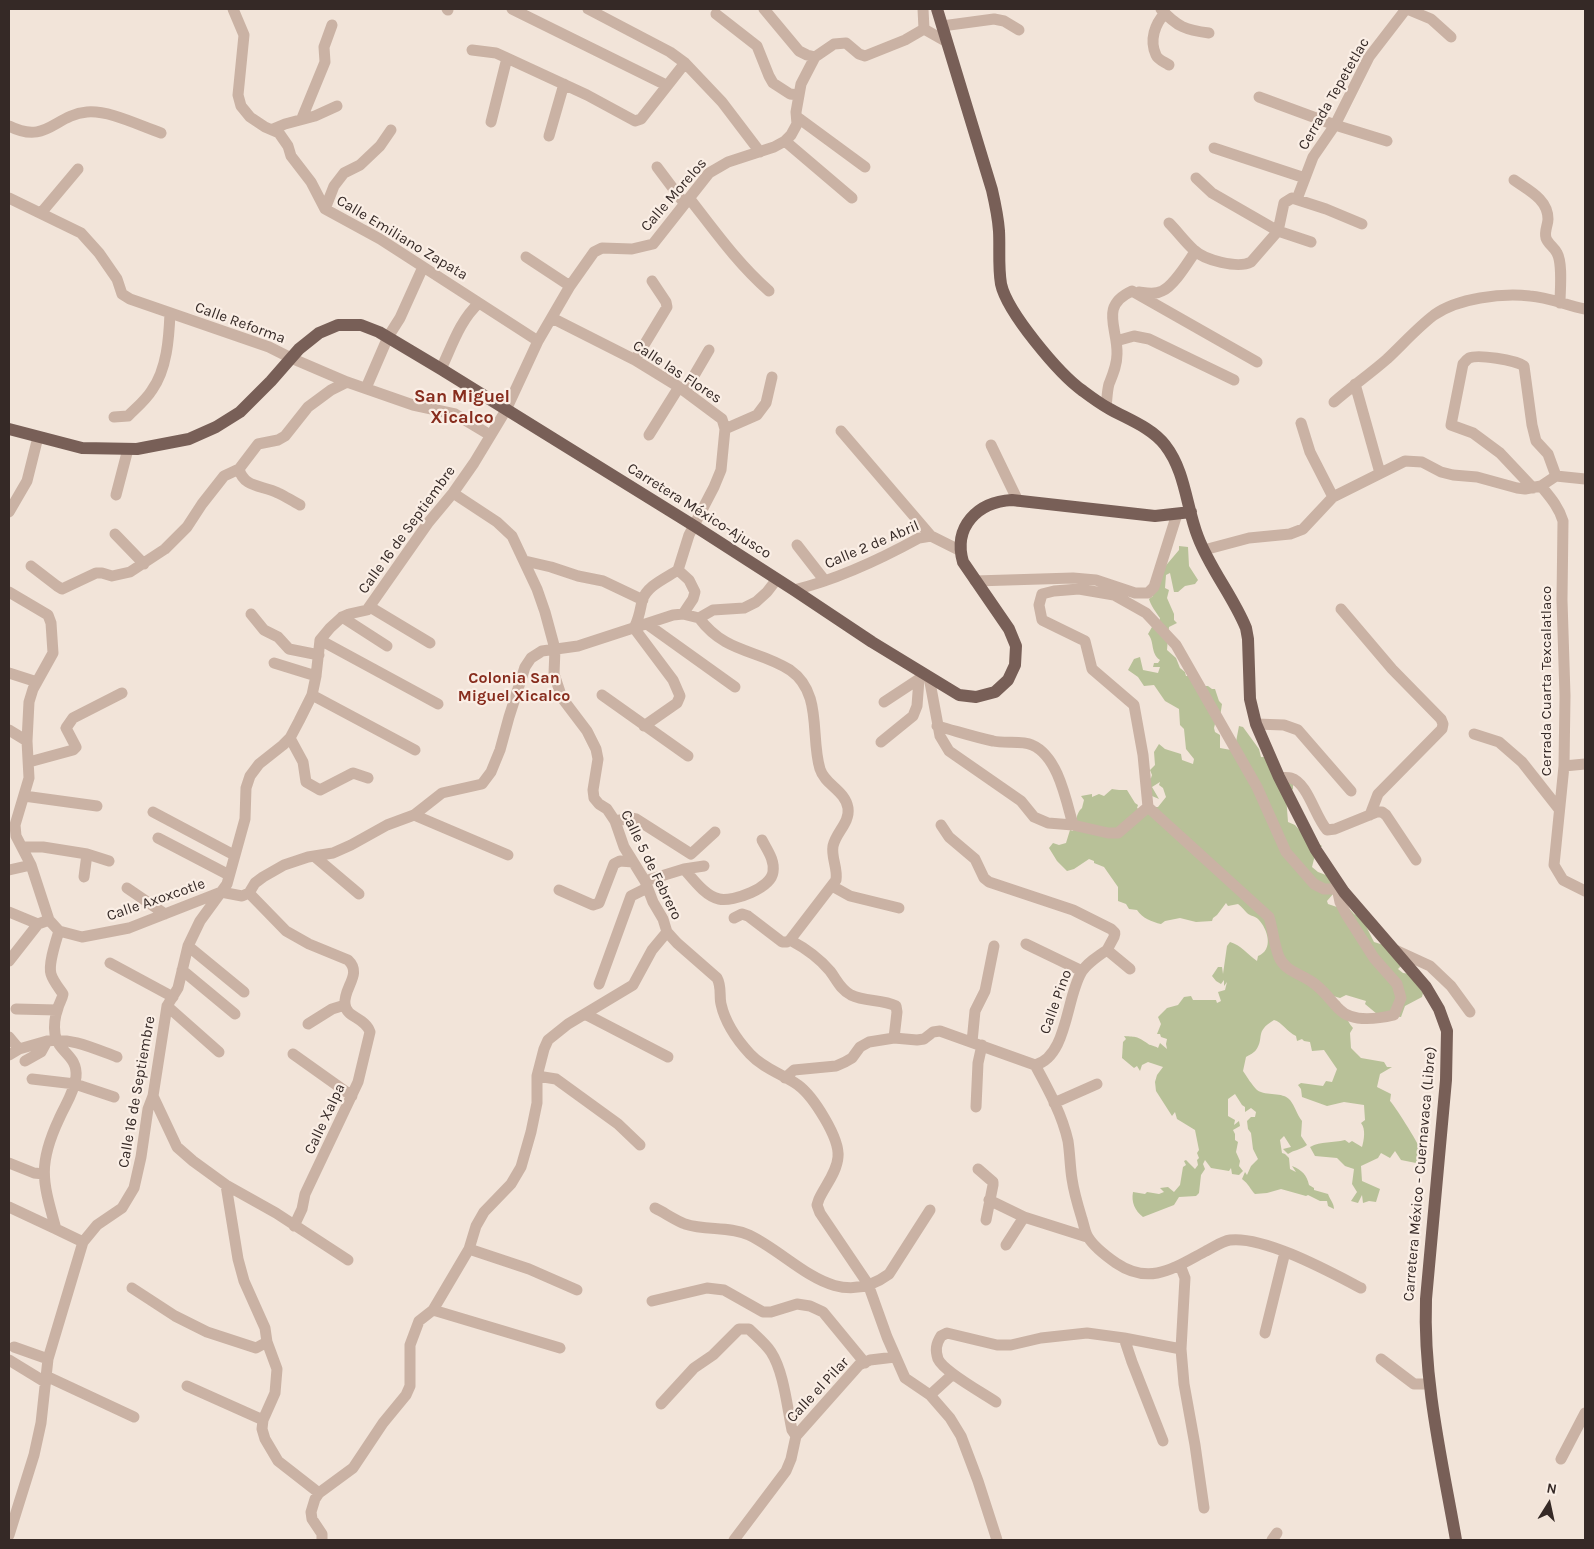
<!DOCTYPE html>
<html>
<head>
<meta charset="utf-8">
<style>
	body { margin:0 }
	#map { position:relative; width:1594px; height:1549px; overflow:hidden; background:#f2e4d9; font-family:Karla,sans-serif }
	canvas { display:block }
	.frame { position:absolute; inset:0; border:10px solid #352926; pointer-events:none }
	.north { position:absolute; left:1524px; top:1479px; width:50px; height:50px; -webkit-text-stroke:4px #faeee5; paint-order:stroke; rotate:10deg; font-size:14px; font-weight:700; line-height:20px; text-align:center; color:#352926 }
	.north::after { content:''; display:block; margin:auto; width:18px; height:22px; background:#352926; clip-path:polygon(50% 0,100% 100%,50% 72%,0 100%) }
</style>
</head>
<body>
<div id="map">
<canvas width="1594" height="1549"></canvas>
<div class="frame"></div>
<div class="north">N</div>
</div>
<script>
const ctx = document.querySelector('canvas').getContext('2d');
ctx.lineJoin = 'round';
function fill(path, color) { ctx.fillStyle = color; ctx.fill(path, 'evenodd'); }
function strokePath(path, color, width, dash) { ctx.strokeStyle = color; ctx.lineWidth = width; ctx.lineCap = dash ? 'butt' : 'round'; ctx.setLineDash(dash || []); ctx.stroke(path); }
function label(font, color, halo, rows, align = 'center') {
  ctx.font = font + ' Karla,sans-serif'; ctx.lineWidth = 4.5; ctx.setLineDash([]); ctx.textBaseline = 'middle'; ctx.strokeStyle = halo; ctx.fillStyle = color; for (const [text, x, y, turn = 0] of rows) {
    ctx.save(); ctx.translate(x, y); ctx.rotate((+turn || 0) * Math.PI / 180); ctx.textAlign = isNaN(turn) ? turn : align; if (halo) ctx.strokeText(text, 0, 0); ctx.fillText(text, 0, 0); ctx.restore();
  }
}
fill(new Path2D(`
	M1179 546 1188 547 1189 566 1198 580 1195 584 1185 586 1178 592H1174L1170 573 1166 575 1165 588 1169 590 1167 598 1174 614V620L1177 623 1169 627 1167 650 1176 658 1180 668 1185 672 1186 676H1189L1200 686H1208L1212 689H1215L1219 701 1222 704 1220 717 1216 720 1214 728 1215 732 1220 735V748L1231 750 1235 747 1239 726 1243 727 1259 749 1261 757H1264L1293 784V789L1286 796 1288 822 1295 825 1303 834 1322 846 1315 855 1312 867 1318 872 1339 880 1333 894 1327 901 1328 904 1343 909 1347 906 1354 914 1362 918 1374 942 1390 947 1403 964 1398 969 1403 973 1411 974 1423 993 1422 997 1405 1006 1401 1017 1377 1014 1365 1004 1366 1001 1346 995 1340 998 1333 996 1335 1000 1339 1001C1346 1009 1345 1020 1353 1028L1350 1033 1351 1048 1361 1058 1384 1062 1387 1067H1392L1380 1074 1377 1087 1391 1094 1390 1101C1393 1103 1419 1144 1420 1149 1421 1152 1419 1158 1419 1161L1416 1163 1401 1160 1395 1151 1390 1158 1381 1153 1378 1158 1361 1166 1362 1181 1380 1189 1376 1202 1369 1201 1363 1203 1362 1195 1358 1203 1351 1201 1357 1192 1352 1184 1354 1169 1345 1166 1337 1158 1315 1156 1310 1147C1321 1141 1333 1143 1345 1140L1349 1143 1352 1141 1362 1147C1364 1140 1366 1129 1361 1123L1365 1120 1364 1105 1344 1102 1327 1106 1302 1097 1301 1089 1298 1085 1301 1083 1323 1086 1326 1081 1332 1082 1337 1069 1324 1050 1312 1051 1310 1042 1304 1041 1302 1039 1297 1041 1296 1036C1287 1032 1282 1022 1274 1020 1254 1032 1265 1037 1256 1050 1254 1053 1249 1055 1246 1057L1243 1071C1247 1077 1252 1085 1257 1090 1267 1097 1282 1091 1290 1100 1295 1106 1297 1115 1302 1121L1301 1136 1307 1145C1300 1150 1294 1150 1288 1154L1283 1149 1291 1147 1284 1136 1280 1140 1282 1153 1285 1154 1289 1158 1290 1169 1296 1172 1292 1166C1302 1170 1307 1175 1309 1185L1314 1188V1190L1328 1194C1330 1200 1334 1203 1334 1209L1328 1206 1327 1201H1320L1308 1195 1306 1196 1281 1189 1267 1193 1255 1194C1250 1189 1249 1184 1242 1179L1245 1172 1247 1175 1251 1166 1258 1159 1253 1149 1251 1133 1248 1129 1247 1121 1251 1117H1255L1256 1112 1251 1108 1245 1112V1107L1242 1105 1235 1094 1228 1099V1116L1235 1120 1234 1125 1239 1121 1240 1126 1233 1130 1235 1134V1140L1238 1142 1236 1152 1240 1161 1239 1166 1243 1171 1239 1175 1232 1174 1231 1168 1229 1171 1211 1168 1205 1160 1203 1164 1205 1169 1201 1175 1199 1193 1196 1196 1179 1197 1174 1205 1143 1217C1135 1211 1131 1202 1133 1192L1145 1194 1147 1192 1159 1194 1164 1192 1160 1188 1168 1187 1174 1192 1180 1185 1183 1167 1186 1165 1184 1161 1186 1160 1195 1169 1198 1165 1197 1160 1199 1158 1197 1153 1199 1150 1195 1130 1177 1119 1175 1112 1172 1116 1156 1091 1155 1082 1157 1075 1163 1067 1148 1062 1142 1065 1140 1071 1137 1066 1134 1068 1122 1058 1123 1042 1126 1039 1124 1036C1137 1037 1136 1036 1147 1043 1150 1046 1154 1045 1158 1048L1160 1043 1167 1049 1166 1044 1167 1039 1161 1037 1160 1034H1157L1161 1024 1158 1017 1167 1008 1178 1005 1184 997 1191 996 1193 1000H1216L1217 1003 1221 1001 1218 992 1225 990 1227 982 1224 986V980L1221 984 1216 981 1212 976 1218 967H1222L1223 974 1227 946 1230 942C1241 945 1247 954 1257 961L1258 956C1274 950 1268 929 1258 919 1255 916 1250 916 1247 913 1244 910 1242 907 1238 904L1228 906 1226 903 1217 915 1213 918 1212 921 1196 922 1180 918 1165 921 1161 924C1152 922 1142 918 1137 910L1129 909 1126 904 1118 901V887L1104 867 1094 863V861L1089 859 1074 869 1067 871 1057 861 1049 848 1053 843 1059 845 1066 843 1070 830 1073 831C1076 823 1076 813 1082 808L1084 800 1081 796 1092 794V797L1099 794 1104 796 1112 789C1115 790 1123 790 1127 790L1135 803 1138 805 1137 808 1144 812 1152 807H1158L1166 797 1163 788 1159 785 1160 782 1152 787 1159 799 1152 796 1146 781 1151 778 1152 775 1150 770 1155 765 1154 752 1159 744 1165 749 1181 754 1182 760 1193 764 1194 759 1186 749 1184 729 1180 725 1179 709 1165 701 1154 685 1144 686 1138 677 1128 670 1134 659 1140 657 1143 670 1158 673 1160 667H1153L1154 663H1158L1160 660C1150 653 1155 642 1148 634L1152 627 1159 623 1160 618C1157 614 1150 604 1149 599L1153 596 1146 593 1157 576 1179 550Z`), '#b8c198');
strokePath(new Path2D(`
	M233 9 244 35 238 95 241 106 250 117 265 127 279 133 288 146 291 156 311 182 325 209 380 239 538 341
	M447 9 448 10
	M512 9 666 85
	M588 9 670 52 685 63 722 102 760 152
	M764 9 799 51 807 55 815 57
	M1161 9C1177 27 1186 30 1209 33
	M1407 9 1431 19 1451 37
	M1165 13C1155 24 1149 40 1156 55 1158 60 1165 62 1169 65
	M716 14 757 46 769 76 773 83 790 94 799 95
	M942 26 994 19 1004 21 1019 30
	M924 29 947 42
	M472 50 496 53 507 58 587 95 635 121 641 119 685 63
	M1259 97 1335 125 1387 141
	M797 117 865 167
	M302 118 325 62 324 47 332 25
	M491 122 507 58
	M9 126C47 145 54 115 87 112 109 110 140 126 161 133
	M273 129 285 124 315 116 337 106
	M549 136 564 84
	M785 141 852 198
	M1214 148 1305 178
	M657 167 684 203
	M1196 178 1212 193 1278 231 1311 242
	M1514 180C1528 190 1548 199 1548 219 1548 225 1544 231 1546 238 1548 244 1554 247 1557 253 1563 264 1560 290 1560 303
	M9 198 81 233 99 253 117 279 122 294 130 299 269 347 291 358 347 382 413 405 455 414 490 435
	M689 198C714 230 738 264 769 291
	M1297 199 1313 157 1335 125 1369 57 1406 9
	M325 209 334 186 344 173 360 165 380 146 391 130
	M41 213 78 169
	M1169 223C1178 232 1185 242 1194 250 1204 260 1238 269 1251 262L1278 231 1284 203 1292 198 1326 209 1362 224
	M526 257 570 286
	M1139 292C1147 293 1155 295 1162 291 1174 286 1188 262 1195 252
	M552 318 635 360 679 387 722 419 725 429 721 470 714 487 689 535 678 570
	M1116 341 1134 336 1149 339 1234 380
	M635 360 667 307 666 302 652 281
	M441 369C452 346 460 320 479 303
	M1355 384 1380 473
	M366 388 388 337 400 318 423 267
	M685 391 709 350
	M1334 402C1351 387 1370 374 1387 359 1403 344 1417 328 1434 315 1458 298 1501 293 1530 296 1549 297 1567 306 1585 309
	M1106 407C1107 400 1107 391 1109 384 1113 374 1117 365 1117 354 1118 328 1099 306 1132 291L1257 362
	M114 417 128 416C136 408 146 400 152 390 167 369 169 338 170 313
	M1301 423 1310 452 1333 497
	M725 429 757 415 766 403 772 377
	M841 431 931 536
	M649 435 679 387
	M991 445 1018 501
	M239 469C244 488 262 485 278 493 285 496 292 501 300 505
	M1541 486C1550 497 1559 507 1563 521L1562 600 1565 696 1564 766 1554 865 1563 880 1585 891
	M1533 488 1500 453 1473 433 1451 425 1463 364C1465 362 1466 360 1469 358 1478 354 1515 360 1524 366L1532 425 1536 441 1548 454 1556 476
	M453 493 497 522 512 536 537 589 545 612 555 649 554 674 562 698 587 731 596 749 598 759 593 790 594 798 599 804 607 809 615 821 624 847 645 881 653 902 663 919 667 932 677 943 717 978C722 987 719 996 721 1004 725 1022 738 1041 750 1054 764 1069 782 1074 798 1085 813 1096 840 1138 838 1157 837 1172 825 1186 819 1199L817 1205 820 1213 868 1284 887 1337 905 1378 930 1395 950 1418 961 1436 978 1481 997 1540
	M116 495 128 449
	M9 512 27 481 38 437
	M115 534 144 564
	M797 545 825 581
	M1204 550 1249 538 1290 534 1303 529 1333 497 1405 461 1422 462 1441 472 1453 475 1477 477 1517 488 1525 489 1541 486 1556 476 1585 479
	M525 561 551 567 578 576 603 581 643 600
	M31 566 57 586 62 589 96 573H102L112 576 130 572 165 549 187 527 202 504 224 476 239 469 258 444 278 440 285 436 308 407 331 390 347 382
	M678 570 689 580 695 592 693 599 683 614
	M975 581 1073 578 1096 580 1135 593H1148L1154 587 1177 514
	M794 590C839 579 879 560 919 538L931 536 959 550
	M9 592 48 615 51 623 53 653 33 689 29 702 27 741 29 778 15 825 16 836 31 865 49 920 59 931 82 937 129 928 221 892 242 896 249 893 255 883 263 877 284 865 308 857 333 853 351 845 387 825 414 815 442 793 482 784 491 772 500 750 509 717 525 667 531 658 542 651 578 646 673 615 683 614 699 618 713 610 744 608 756 602 767 592 777 579
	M370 607 430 643
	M1341 609 1392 669 1441 719 1443 724 1442 729 1378 794 1370 815
	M251 614 264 630 278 637 289 649 319 655
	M342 617 387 646
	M699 618C726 654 757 649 790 670 823 693 810 736 820 769 825 785 845 790 848 808 850 823 836 832 833 846 831 858 838 868 836 880L790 940C805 948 820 959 830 971 837 980 840 989 851 995 865 1002 882 999 896 1006L897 1012 894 1038
	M647 624 735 687
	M320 640 438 704
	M274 663 316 676
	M9 673 37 682
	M929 677 940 736 949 751 1021 801 1034 817 1048 823 1073 825 1108 833H1118L1148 807
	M312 695 415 750
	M602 695 688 756
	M884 702 922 677
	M1256 724 1284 725 1298 730 1351 791
	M644 726 677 703 680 696 673 680 634 628C639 619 640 611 642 601 646 586 666 578 678 570
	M937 726C956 731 974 737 993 741 1005 744 1021 740 1032 745 1058 756 1066 800 1073 825
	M9 730 27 741
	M1474 734 1499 742 1522 762 1559 809
	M290 738 303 762 306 782 320 790 353 773 368 778
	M881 742 913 716 917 706 919 679
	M29 762 73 750 76 747 66 728 73 718 122 693
	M1564 766 1585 764
	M1279 777C1283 778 1288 777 1291 778 1308 783 1315 817 1327 830L1335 829 1377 812H1382L1386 815 1416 860
	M24 796 97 806
	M153 812 234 855
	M414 815 508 855
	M615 821 631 818 636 819 691 854 715 832
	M941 825 949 837 975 859 984 878 989 882 1073 910 1111 929 1115 933 1114 937 1107 950 1130 969
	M158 838 229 875
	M22 847H43L87 854 84 877
	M87 854 109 861
	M314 856 359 894
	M684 869C693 879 705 896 719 899 734 902 771 888 773 872 775 860 767 850 762 840
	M9 870 31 865
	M645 881 684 869 704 866
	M1336 883 1340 902 1346 914 1374 958 1397 984 1401 998 1394 1015C1377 1019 1352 1023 1339 1009 1330 1000 1323 989 1312 982 1301 974 1285 971 1279 957 1274 945 1273 930 1269 917L1148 807 1143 755 1134 705 1092 669 1085 641 1042 620 1039 605 1042 594 1054 591 1079 589 1114 595 1146 613 1176 645 1257 787 1286 852 1314 884 1324 889H1338
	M832 886 850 896 899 908
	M127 888 165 914
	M559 890 593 905 599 903 614 864 620 861 633 862
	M249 893 286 931 309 944 348 960C363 974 343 988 345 1004 346 1018 365 1017 370 1032L358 1082 305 1194 302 1209 294 1226
	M9 912 38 924
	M734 918 742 914 748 916 782 942H787L790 940
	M59 931C56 941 48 964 51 974 53 981 59 988 63 994 62 1000 59 1003 58 1008 55 1016 54 1027 55 1034 58 1053 78 1055 76 1077 74 1093 65 1105 59 1119 37 1166 43 1182 56 1229L83 1242
	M1026 944 1082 971
	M188 946 244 992
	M1393 949 1430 966 1451 986 1470 1012
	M9 961 38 924 49 920
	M110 963 173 997
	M182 970 235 1014
	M599 984 631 896 647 888
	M167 1006 219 1052
	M16 1009 57 1010
	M585 1014 668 1057
	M308 1024 332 1009 345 1005
	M9 1037 19 1049 9 1055
	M972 1042 975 1011 985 991 994 946
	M19 1049 47 1041
	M293 1054 352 1096
	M25 1061 41 1052 47 1041C71 1037 95 1049 117 1057
	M1035 1065C1067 1057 1066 999 1081 973 1086 964 1098 956 1107 950
	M537 1076 556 1079 618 1124 640 1145
	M785 1078 794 1070 836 1066 845 1062 852 1058 860 1047 869 1042 894 1038 917 1040 924 1039 933 1032 940 1031 1035 1065C1048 1089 1062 1114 1068 1141 1070 1154 1070 1167 1072 1179 1074 1193 1078 1206 1082 1219 1084 1225 1085 1233 1088 1237 1094 1247 1106 1256 1116 1263 1150 1286 1174 1268 1206 1251 1214 1247 1222 1241 1230 1240 1265 1236 1330 1272 1361 1288
	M32 1079 75 1084 114 1097
	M153 1096 177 1147 193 1161 226 1185 276 1213 348 1260
	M1054 1103 1097 1084
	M976 1107 978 1063 982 1045
	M9 1163 34 1173 44 1174
	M978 1169 993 1182V1185L986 1220
	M226 1185 238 1259 244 1281 265 1328 267 1342 277 1369 275 1393 263 1420 262 1429 265 1439 278 1461 319 1493
	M989 1200 1024 1217
	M9 1207 56 1229
	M655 1208C665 1213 675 1220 685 1224 706 1231 729 1226 749 1235 795 1257 835 1314 889 1274L930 1210
	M1006 1245 1024 1217 1087 1237
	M469 1249 529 1269 577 1290
	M1180 1265 1185 1278 1181 1349 1184 1384 1195 1445 1204 1508
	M132 1288 175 1316 207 1332 256 1348 267 1342
	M652 1301 707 1288 724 1290 763 1312H771L797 1304 810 1306 823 1312 865 1363
	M433 1310 560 1348
	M1265 1333 1285 1252
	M1124 1338 1132 1362 1163 1441
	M14 1347 48 1359
	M1381 1359 1414 1384H1429
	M9 1360 45 1382
	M46 1376 134 1417
	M187 1386 263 1420
	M930 1395 953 1374
	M996 1402C983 1393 944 1372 938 1359 935 1350 936 1344 941 1336L947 1333 997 1345H1011L1041 1338 1087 1333 1124 1338 1181 1349
	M661 1404 694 1368 713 1355 739 1329H749C756 1336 765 1343 771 1352 784 1372 787 1407 792 1430L796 1436
	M1561 1459 1585 1413
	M9 1535 34 1455 41 1423 48 1359 83 1242 97 1225 122 1208 134 1188 141 1157 148 1109 153 1096 167 1006 178 988 188 946 200 921 227 884 245 819 246 788 250 776 259 764 283 745 290 738 299 721 312 695 316 676 320 640 330 628 342 617 349 614 367 610 428 523 453 493 474 463 506 410 538 341 570 286 594 252 602 248 632 249 653 244 709 173 728 162 774 147 785 141 791 135 797 124 796 112 801 84 815 57 834 44 846 43 859 54 865 56 905 40 924 29 923 9
	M322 1540V1534L312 1519 311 1512 315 1499 319 1493 353 1468 383 1423 406 1395 410 1386V1345L419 1321 433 1310 469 1249 476 1226 484 1212 511 1184 521 1167 531 1132 537 1103V1076L544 1049 548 1040 568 1024 633 985 652 950 667 932
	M734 1540 786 1471 791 1459 796 1436 859 1365 870 1360 895 1357
	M1272 1540 1277 1533`), '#cab2a4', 11);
strokePath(new Path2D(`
	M937 9 992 190C995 203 998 216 999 231 1000 248 998 266 1001 284 1007 312 1059 374 1083 391 1091 397 1099 403 1108 408 1127 419 1151 427 1165 445 1186 472 1186 507 1198 537 1210 569 1233 596 1246 628L1248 639 1250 699 1256 724 1279 777 1316 850 1344 892 1426 987 1439 1009 1447 1031 1446 1080 1426 1299C1423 1381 1442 1460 1456 1540
	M9 429 82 448 137 449 189 439 216 427 240 412 271 381 299 349 319 333 338 325H361L379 332 441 369 696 527 794 590 872 642 959 695 976 697 995 692 1008 680 1015 665 1016 646 1009 629 963 562C953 527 977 502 1012 500L1155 516 1191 512`), '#785f57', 12);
label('15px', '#352926', '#faeee5', [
	["Cerrada Tepetetlac",1334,94,-60],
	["Calle Morelos",674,195,-49],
	["Calle Emiliano Zapata",402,238,31],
	["Calle Reforma",240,323,20],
	["Calle las Flores",677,372,33],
	["Carretera México-Ajusco",699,511,32],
	["Calle 16 de Septiembre",407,530,-54],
	["Calle 2 de Abril",872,545,-23],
	["Cerrada Cuarta Texcalatlaco",1547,681,-90],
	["Calle 5 de Febrero",651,865,64],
	["Calle Axoxcotle",156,900,-19],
	["Calle Pino",1056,1002,-70],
	["Calle 16 de Septiembre",137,1092,-80],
	["Calle Xalpa",325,1119,-65],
	["Carretera México - Cuernavaca (Libre)",1420,1174,-85],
	["Calle el Pilar",818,1390,-47]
]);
label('bold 16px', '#872c1d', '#faeee5', [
	["Colonia San",514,678],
	["Miguel Xicalco",514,696]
]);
label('bold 18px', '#872c1d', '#faeee5', [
	["San Miguel",462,397],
	["Xicalco",462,418]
]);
</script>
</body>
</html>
